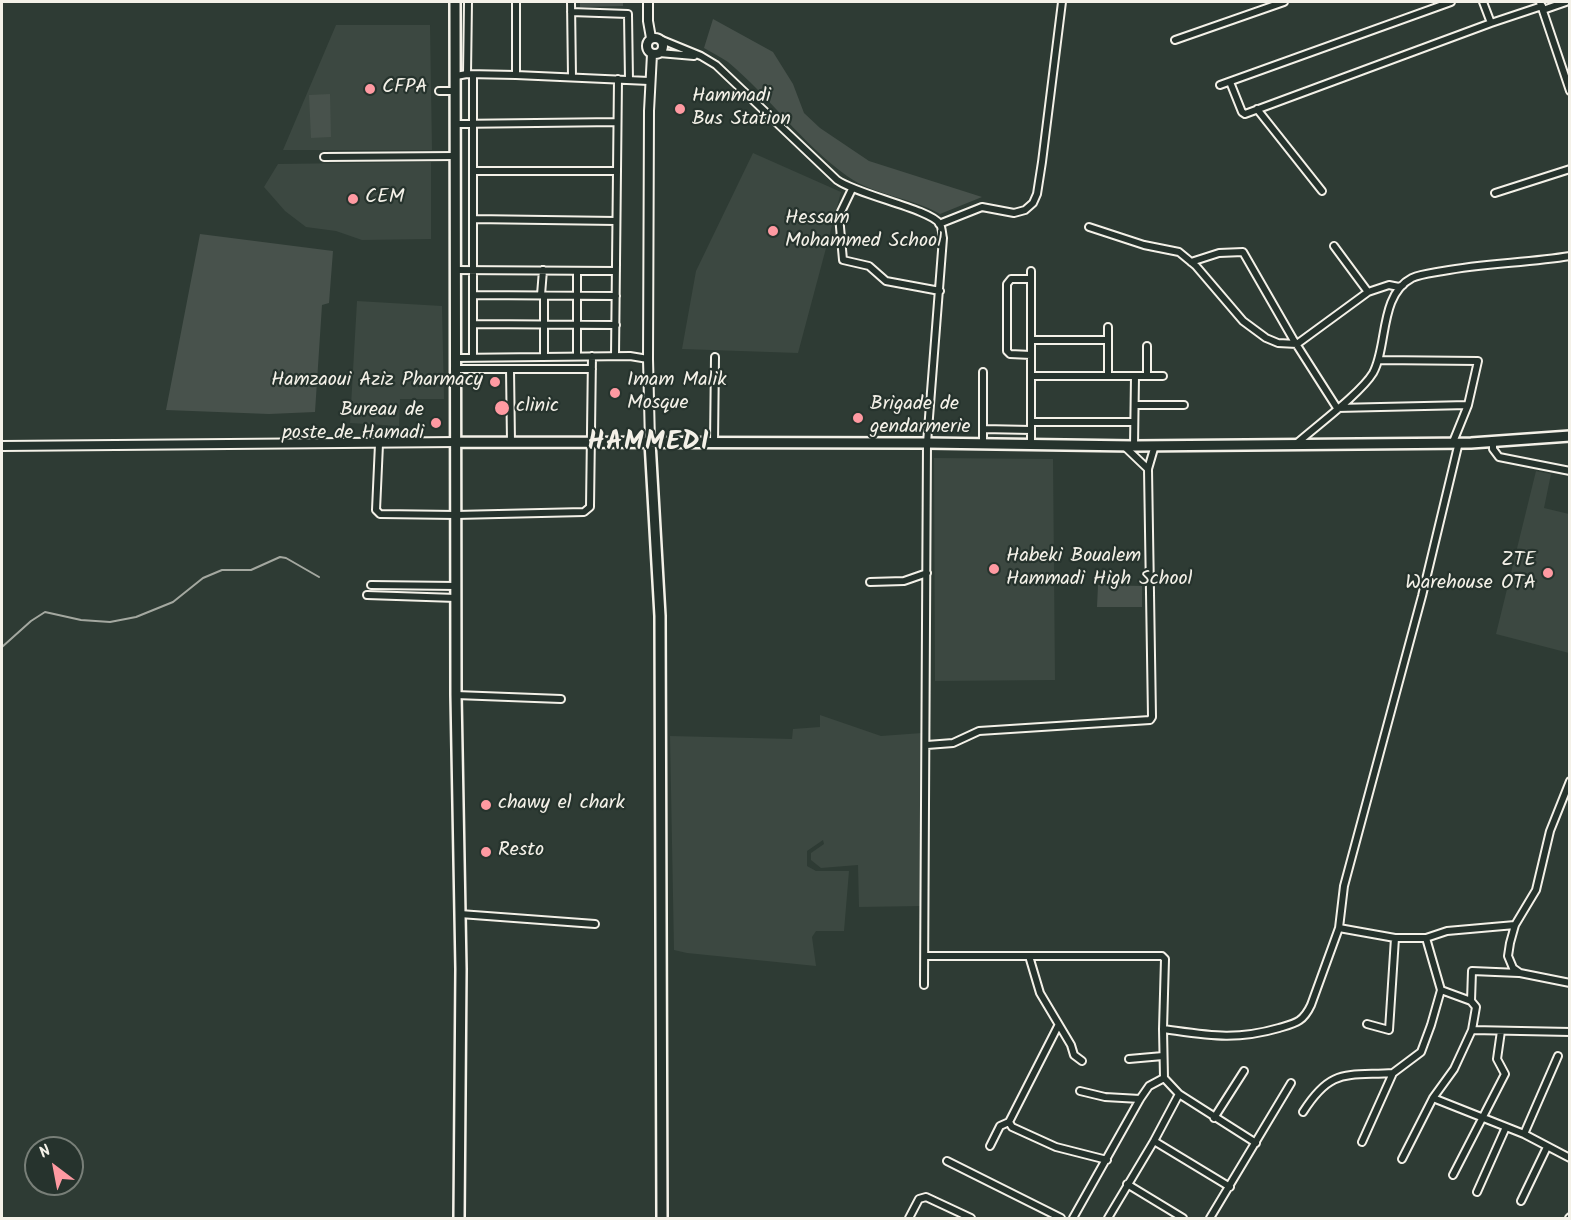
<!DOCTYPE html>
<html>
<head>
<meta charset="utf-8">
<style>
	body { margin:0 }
	#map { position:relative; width:1571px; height:1220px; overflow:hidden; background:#2e3b34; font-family:Kalam,sans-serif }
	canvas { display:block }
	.frame { position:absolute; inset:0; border:3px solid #f4f1e8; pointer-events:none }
	.north { position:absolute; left:24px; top:1136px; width:60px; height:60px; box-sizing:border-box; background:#26332d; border:2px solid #787f78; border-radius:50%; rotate:328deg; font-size:16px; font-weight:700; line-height:24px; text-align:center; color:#f4f1e8 }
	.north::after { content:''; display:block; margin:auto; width:21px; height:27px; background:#ff9aa2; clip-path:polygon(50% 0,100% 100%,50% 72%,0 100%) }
</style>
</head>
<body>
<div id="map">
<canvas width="1571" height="1220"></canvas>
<div class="frame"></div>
<div class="north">N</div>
</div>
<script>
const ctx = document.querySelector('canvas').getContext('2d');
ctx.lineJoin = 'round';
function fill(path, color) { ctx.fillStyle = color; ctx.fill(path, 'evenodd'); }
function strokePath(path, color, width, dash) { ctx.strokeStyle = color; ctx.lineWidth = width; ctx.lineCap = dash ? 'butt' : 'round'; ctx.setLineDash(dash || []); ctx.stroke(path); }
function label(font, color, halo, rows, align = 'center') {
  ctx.font = font + ' Kalam,sans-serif'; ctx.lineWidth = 4.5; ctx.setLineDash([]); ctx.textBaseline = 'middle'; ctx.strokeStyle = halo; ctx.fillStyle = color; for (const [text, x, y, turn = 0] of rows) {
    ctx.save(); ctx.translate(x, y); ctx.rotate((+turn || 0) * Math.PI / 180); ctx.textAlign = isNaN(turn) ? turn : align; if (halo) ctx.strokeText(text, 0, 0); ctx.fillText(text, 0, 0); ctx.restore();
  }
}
fill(new Path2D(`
	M336 25H430L432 150H283Z
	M753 153 841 192 798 353 682 349 696 271Z
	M431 162V239L362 240 336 231 306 227 285 211 264 187 278 164Z
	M357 301 442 306 444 399H400L399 426 350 423Z
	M934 458 1053 459 1055 680 935 681Z
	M1536 471 1551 474 1544 508 1569 514V653L1496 634Z
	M820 715 881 736 922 733V906L859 907 858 865 821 868 811 860V853L824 844 823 840 807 851V866L816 871H849L844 931H816L812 937 816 966 687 953 674 950 670 736 792 739 793 729 820 727Z`), '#3c4841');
fill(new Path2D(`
	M580 2H623V6L580 7Z
	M713 19 773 52 793 84 804 113 820 128 869 161 982 197 940 214C911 197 875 196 847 176 802 144 770 97 728 62 721 57 712 53 704 48Z
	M330 94 331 137 311 138 309 95Z
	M200 234 333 251 329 303 322 305 315 412 269 414 166 410Z
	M1098 585 1142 586V607H1097Z`), '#48524c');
strokePath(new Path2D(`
	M2 647 31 621 45 612 81 620 110 622 136 617 173 602 203 578 222 570H251L280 557 286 558 319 577`), '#a4a8a0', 2);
const minor = new Path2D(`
	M516 2V75
	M571 2 572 77
	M1483 2 1491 23
	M1540 2 1570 91
	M1543 10 1566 2
	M571 12 628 14 629 80
	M662 40 701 56 716 65 837 180C858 195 930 209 940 224 942 228 942 234 943 238L927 443 924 985
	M1175 40 1284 2
	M659 53 694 56
	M467 74 468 2
	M456 76 467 74 516 75 649 81
	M1230 82 1242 112 1245 114 1491 23 1542 6
	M1220 85 1451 2
	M439 91H455
	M1257 109 1322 191
	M455 124 617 122
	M324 157 455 156
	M474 171H617
	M852 189 839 216 843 260 869 266 886 281 940 291
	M1495 193 1570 169
	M473 219 616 221
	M939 224 982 207 1014 213 1025 210 1033 203 1037 194 1042 162 1062 2
	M1089 227 1144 245 1179 252 1196 266 1243 321 1266 338 1278 343 1297 344 1368 292 1389 285 1399 287 1403 285
	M1334 246 1368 292
	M1191 262 1219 253 1243 252 1293 339 1337 408 1468 405
	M455 270 616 271
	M1031 271V444
	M1031 279H1011L1007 284V351L1010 354 1031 355
	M473 295 616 296
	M541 295 543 270
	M473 324 616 325
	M1108 327V376
	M1031 340H1108
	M1147 346V376
	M577 356V271
	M615 356 618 79
	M544 357V296
	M454 358 630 356 648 359
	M473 358V75
	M1378 360 1478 361 1468 405 1453 442
	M454 369H592
	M510 369 511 442
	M1031 376H1163
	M1135 405H1184
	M1031 422H1134
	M983 429 1031 430
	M1493 442V449L1499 457 1570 471
	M714 443 715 357
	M379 444 376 510 380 514 456 515 584 512 590 507 592 356
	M983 444V372
	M1296 444C1315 427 1361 393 1373 373 1388 346 1379 295 1412 278 1421 274 1432 273 1443 271 1485 263 1527 263 1570 256
	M1134 446 1135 376
	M1125 447 1148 469
	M870 582 904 581 927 573
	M371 585 456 586
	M367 595 456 598
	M456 695 561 699
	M927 745 953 743 979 731 1150 720 1152 717 1148 469 1155 445
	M1570 781 1550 831 1536 890 1515 925 1510 943 1508 956 1513 968 1520 973 1570 983
	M460 914 595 924
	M1339 928 1344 886 1422 596 1459 442
	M925 956H1162L1165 959 1163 1029 1164 1078 1179 1094 1256 1143
	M1029 956 1040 993 1071 1045 1074 1055 1082 1061
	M1441 990 1426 938 1447 931 1515 925
	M1471 1001 1472 971 1519 973
	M1367 1024 1389 1030 1395 938
	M1058 1026 1009 1122 1012 1127 1056 1147 1107 1160
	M1163 1029C1207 1035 1234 1041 1279 1028 1296 1023 1303 1022 1311 1005L1339 928 1395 938H1426
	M1472 1030 1570 1032
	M1129 1059 1163 1056
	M1080 1091 1105 1097 1140 1099
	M1433 1098 1524 1134 1570 1158
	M1303 1112C1331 1068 1345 1076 1393 1073
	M1214 1118 1244 1071
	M1524 1134 1558 1056
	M1154 1141 1230 1187
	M1362 1142 1393 1073 1421 1052 1431 1025 1441 990 1471 1001 1476 1007 1472 1030 1454 1069 1433 1098 1402 1159
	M990 1146 1000 1126 1009 1122
	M947 1161 1061 1218
	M1453 1175 1505 1074 1497 1059 1501 1031
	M1127 1184 1183 1218
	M1477 1192 1506 1127
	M1521 1201 1547 1147
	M909 1218 919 1199 926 1197 971 1218
	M1073 1218 1140 1099 1149 1086 1164 1078
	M1108 1218 1154 1141 1179 1094
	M1210 1218 1291 1083
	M1569 1218 1570 1217`);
const tertiary = new Path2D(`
	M648 2V21L651 38
	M647 46a8 8 0 1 1 16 0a8 8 0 1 1-16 0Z
	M650 442 648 359 649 111 652 54
	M2 446 456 442`);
const secondary = new Path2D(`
	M455 2 456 695 461 969 459 1218
	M456 442 927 443 1134 446 1471 443 1570 436
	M650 442 660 616 662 1218`);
strokePath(minor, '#f4f1e8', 10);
strokePath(tertiary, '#f4f1e8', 12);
strokePath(secondary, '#f4f1e8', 14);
strokePath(minor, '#26332d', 6);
strokePath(tertiary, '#26332d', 8);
strokePath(secondary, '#26332d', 9);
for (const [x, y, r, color] of [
	[370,89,6,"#ff9aa2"],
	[680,109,6,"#ff9aa2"],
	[353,199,6,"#ff9aa2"],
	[773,231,6,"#ff9aa2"],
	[495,382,6,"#ff9aa2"],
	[615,393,6,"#ff9aa2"],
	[502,408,8,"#ff9aa2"],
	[858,418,6,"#ff9aa2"],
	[436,423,6,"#ff9aa2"],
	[994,569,6,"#ff9aa2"],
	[1548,573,6,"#ff9aa2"],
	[486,805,6,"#ff9aa2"],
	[486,852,6,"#ff9aa2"]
]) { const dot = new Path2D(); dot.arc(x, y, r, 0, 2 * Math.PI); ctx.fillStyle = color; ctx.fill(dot); strokePath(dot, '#26332d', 2); }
label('20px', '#f4f1e8', '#26332d', [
	["CFPA",382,89],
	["Hammadi",692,98],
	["Bus Station",692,121],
	["CEM",365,199],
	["Hessam",785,220],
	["Mohammed School",785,243],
	["Hamzaoui Aziz Pharmacy",483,382,"right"],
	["Imam Malik",627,382],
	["Mosque",627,405],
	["Brigade de",870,406],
	["gendarmerie",870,429],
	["clinic",516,408],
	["Bureau de",424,412,"right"],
	["poste de Hamadi",424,435,"right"],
	["Habeki Boualem",1006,558],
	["Hammadi High School",1006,581],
	["ZTE",1536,562,"right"],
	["Warehouse OTA",1536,585,"right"],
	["chawy el chark",498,805],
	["Resto",498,852]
], 'left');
ctx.letterSpacing = '1.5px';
label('bold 26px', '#f4f1e8', '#26332d', [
	["HAMMEDI",649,445]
]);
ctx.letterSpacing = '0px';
</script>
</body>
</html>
